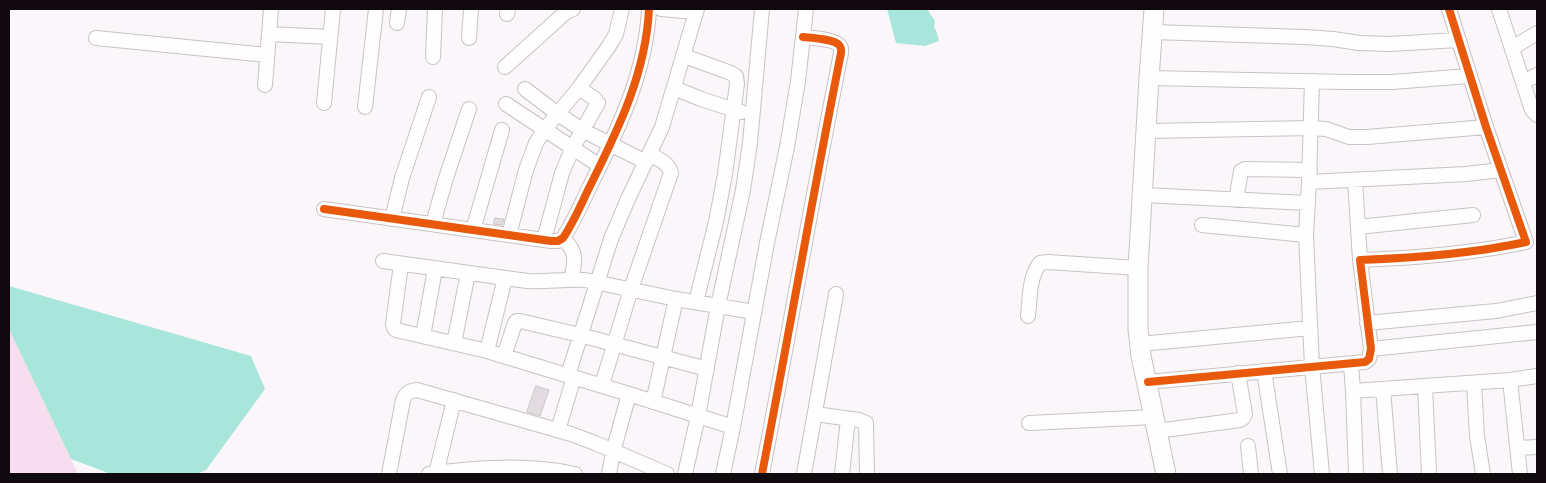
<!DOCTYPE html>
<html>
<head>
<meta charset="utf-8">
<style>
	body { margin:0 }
	#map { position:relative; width:1546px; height:483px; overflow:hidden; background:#fbf6f9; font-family:"Roboto Condensed",sans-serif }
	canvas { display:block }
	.frame { position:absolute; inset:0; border:10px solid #10090e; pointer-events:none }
</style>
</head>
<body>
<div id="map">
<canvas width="1546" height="483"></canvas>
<div class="frame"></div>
</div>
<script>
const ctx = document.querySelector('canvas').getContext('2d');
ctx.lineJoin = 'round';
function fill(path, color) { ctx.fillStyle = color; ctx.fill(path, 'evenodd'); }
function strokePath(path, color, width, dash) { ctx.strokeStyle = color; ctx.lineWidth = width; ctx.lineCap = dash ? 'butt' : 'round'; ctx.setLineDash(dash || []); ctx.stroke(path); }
fill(new Path2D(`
	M9 329 71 459 78 474H9Z`), '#f8dcf0');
fill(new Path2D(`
	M887 9H927L935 21 934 27 936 30 939 41 925 46 896 43Z
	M9 286 251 356 265 389 206 470 197 474H111L71 459 9 329Z`), '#a8e5da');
const building = new Path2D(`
	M495 218 504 219 502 225 494 224Z
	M536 386 549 390 540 416 527 412Z`);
fill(building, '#e2dbe0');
strokePath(building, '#cbc4c9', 1);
const street = new Path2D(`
	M661 9 696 12
	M1499 9 1532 110 1537 115
	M507 14 508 9
	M397 23 399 9
	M1153 32 1305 37 1333 39 1359 43 1389 44 1458 40
	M269 34 330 37
	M96 38 267 55
	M469 38 471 9
	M1512 48 1537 33
	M684 56 731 73 736 76 737 84 725 174 716 222 696 302
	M433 57 435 9
	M505 67 566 12 573 9
	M1149 78 1347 82H1392L1469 76
	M1312 81 1309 182 1306 235 1312 366 1322 474
	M1523 82 1537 75
	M265 85 271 9
	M674 88 701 99 741 112
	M525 89 558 114 582 130 646 162
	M324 103 333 9
	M506 104 600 166
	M365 107 376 9
	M1146 131 1311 128 1326 129 1349 137H1367L1486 127
	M1355 180 1360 260
	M1309 182 1466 174 1501 170
	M1143 195 1308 203
	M1236 200 1241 171 1245 169 1310 170
	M324 209 551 241H558L563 238C574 222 582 202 591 184 619 128 646 72 649 9
	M392 219 402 178 429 97
	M433 224 445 181 469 109
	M1202 225 1306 235
	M1358 227 1473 215
	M473 230 502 130
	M509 235 526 170 536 143 545 129 579 88 609 46 616 34 622 9
	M563 238C578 253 575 261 571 280
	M544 240 562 173 573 147 598 103 595 99 579 88
	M383 261 527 281C546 282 565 279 585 280L676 299 754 312
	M401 264 393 324 394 328 396 330 487 351 629 394 613 452 609 474
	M1028 316C1030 298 1029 277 1040 263L1048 262 1138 268
	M1367 323 1496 311 1537 303
	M423 336 435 269
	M454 343 468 273
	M1140 344 1310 328
	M1371 349 1537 332
	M487 351 505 278
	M504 356 515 323 517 321H520L580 335 707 369
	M1351 364 1353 391 1510 380 1537 376
	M1264 371 1280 474
	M568 375 611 239 628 199 662 127 697 9
	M1510 380 1520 474
	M1148 382 1365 362 1369 359 1371 349 1360 260C1416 258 1471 254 1526 242L1486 127 1449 9
	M1474 383 1477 436 1483 474
	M602 385 631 289 671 173C669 163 658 159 650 154
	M1425 386 1429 474
	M1383 389 1390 474
	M1353 391 1356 474
	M629 394 733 427
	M653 402 676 299
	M815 414 859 420 866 423 867 474
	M1029 423 1154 417
	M558 430 574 377
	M1157 431 1240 420 1243 418 1245 414 1238 373
	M1248 446 1251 474
	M1518 448 1537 447
	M389 474 403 400C406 393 409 391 417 390L571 434 595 443 667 474
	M429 474C474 467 531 464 575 474
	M436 474 454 400
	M685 474 698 416 718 306 743 190 750 143 762 9
	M723 474 733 427 767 243 787 147 798 81 806 9
	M762 474C789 334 813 193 841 53 841 50 842 48 839 45 834 39 811 38 803 37
	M804 474 836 294
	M842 474 848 419`);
const secondary = new Path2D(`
	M1154 9 1149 78 1138 268V329L1141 356 1166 474`);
strokePath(street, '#c8c2c6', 16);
strokePath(secondary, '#c8c2c6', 21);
strokePath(street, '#fefefe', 14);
strokePath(secondary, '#fefefe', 19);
strokePath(new Path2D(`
	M324 209 551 241H558L563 238C574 222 582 202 591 184 619 128 646 72 649 9
	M1148 382 1365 362 1369 359 1371 349 1360 260C1416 258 1471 254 1526 242L1486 127 1449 9
	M762 474C789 334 813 193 841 53 841 50 842 48 839 45 834 39 811 38 803 37`), '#e8590c', 8);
</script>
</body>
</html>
